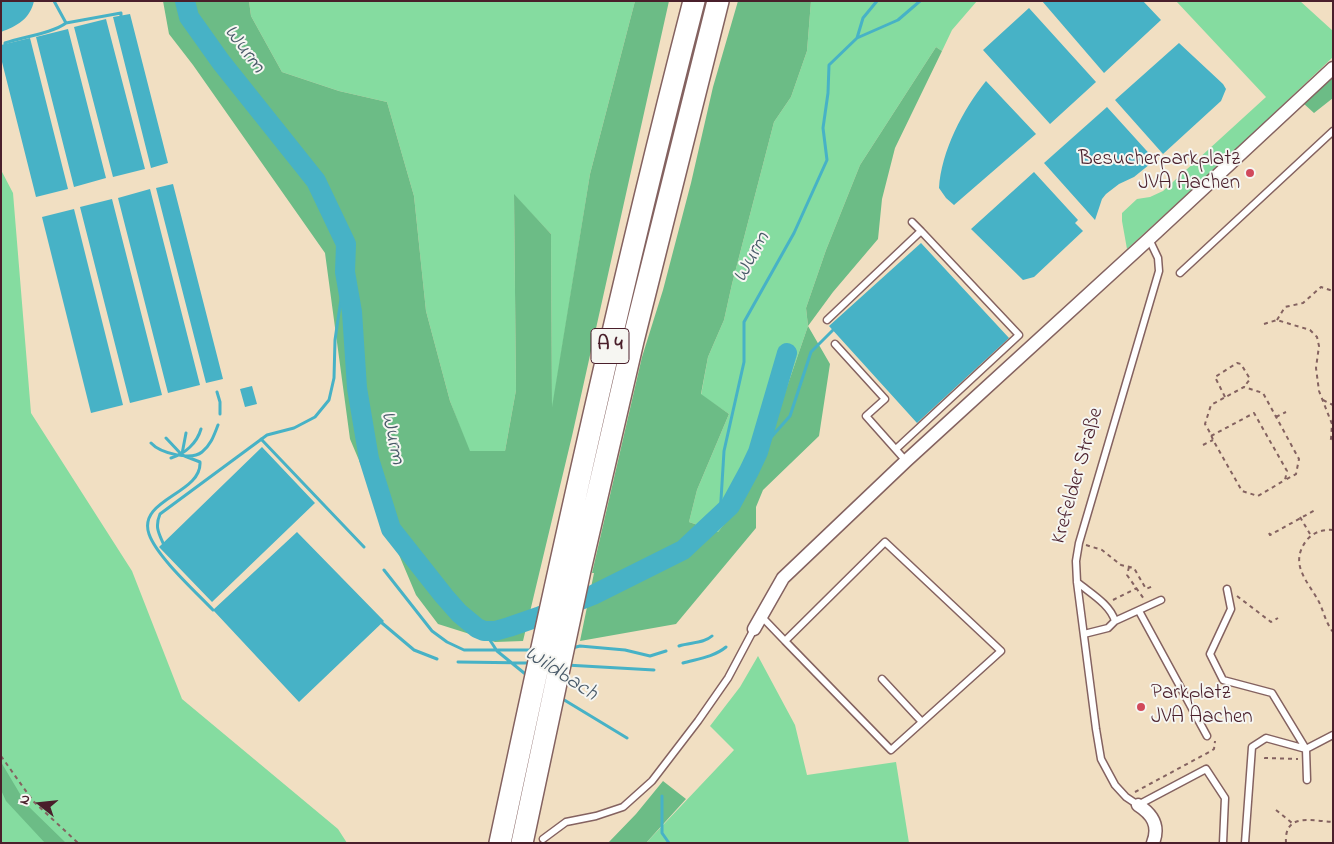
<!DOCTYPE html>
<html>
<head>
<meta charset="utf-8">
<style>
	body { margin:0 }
	#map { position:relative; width:1334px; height:844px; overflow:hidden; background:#f1dfc2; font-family:"Indie Flower",sans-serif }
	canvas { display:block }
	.frame { position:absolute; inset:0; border:2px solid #4a1f2b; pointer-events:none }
	.north { position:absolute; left:15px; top:779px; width:50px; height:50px; -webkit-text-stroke:4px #f6f6f2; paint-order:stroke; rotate:286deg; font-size:14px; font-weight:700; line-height:20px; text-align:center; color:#4a1f2b }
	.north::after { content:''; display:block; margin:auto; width:18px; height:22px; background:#4a1f2b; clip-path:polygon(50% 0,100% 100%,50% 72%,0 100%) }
</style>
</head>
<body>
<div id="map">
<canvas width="1334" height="844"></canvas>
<div class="frame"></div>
<div class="north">N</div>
</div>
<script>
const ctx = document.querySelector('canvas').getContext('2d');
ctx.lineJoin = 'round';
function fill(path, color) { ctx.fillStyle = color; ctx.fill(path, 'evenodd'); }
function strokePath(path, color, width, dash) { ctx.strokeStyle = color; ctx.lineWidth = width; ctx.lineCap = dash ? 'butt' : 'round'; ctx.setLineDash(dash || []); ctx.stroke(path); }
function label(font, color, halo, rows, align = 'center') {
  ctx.font = font + ' "Indie Flower",sans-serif'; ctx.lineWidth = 4; ctx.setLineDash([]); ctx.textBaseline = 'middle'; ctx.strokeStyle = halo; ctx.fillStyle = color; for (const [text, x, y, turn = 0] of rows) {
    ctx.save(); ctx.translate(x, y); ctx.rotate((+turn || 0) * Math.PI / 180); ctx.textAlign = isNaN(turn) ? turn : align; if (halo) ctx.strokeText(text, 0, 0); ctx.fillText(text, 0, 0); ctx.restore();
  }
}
fill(new Path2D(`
	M249 1H635L590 174 552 411 551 234 514 195 516 390 505 451H469L450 401 426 311 414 196 387 102 339 91 282 72 251 16Z
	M811 1H977L952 30 942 51 936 47 860 165 826 250 806 308 808 326 760 465 733 513 718 532 689 522 697 490 729 414 701 395 708 357 724 320 732 284 774 122 791 97 807 51Z
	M1176 1H1300L1333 31V57L1229 156 1127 249 1122 221V213L1137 199 1150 197 1163 191 1266 97Z
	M1 170 13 193 31 413 132 571 182 699 338 829 347 843H1Z
	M758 656 795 725 807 775 896 762 909 843H646L734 750 710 726 740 687Z`), '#85dca0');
fill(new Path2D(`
	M163 1H249L251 16 282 72 339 91 387 102 414 196 426 311 450 401 470 451H505L516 390 514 194 551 234 552 407 590 174 635 1H669L572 436 523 641 495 642 438 624 416 595 350 439 325 253 193 65 169 34Z
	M738 1H811L807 51 791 97 774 122 732 284 724 320 708 357 701 394 729 414 697 490 689 522 718 532 733 513 760 465 808 326 806 308 826 250 860 165 936 47 942 51 895 148 882 199 878 239 833 292 808 326 830 364 819 436 763 490 756 507V528L676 624 580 641 594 573H592L642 357 663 290 691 183 713 87Z
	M1333 76V98L1314 113 1303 103Z
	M1 762 26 804 66 843H45L6 801 1 790Z
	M663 781 686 799 646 843H608L636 814Z`), '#6cbc86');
fill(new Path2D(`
	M1 1H34C30 19 17 26 1 32Z
	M1042 1H1143L1161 20 1104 73Z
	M1029 8 1096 82 1050 124 983 50Z
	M130 14 168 163 151 168 113 17Z
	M106 19 145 169 113 177 74 27Z
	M68 29 106 178 74 187 36 37Z
	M30 38 68 189 36 197 1 58V45Z
	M1179 43 1223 84 1226 89 1221 101 1163 154 1115 100Z
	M986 81 1036 134 954 205 946 198 939 188C941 152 963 109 986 81Z
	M1107 107 1155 160 1134 177 1119 184 1106 194 1102 199 1095 220 1044 163Z
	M1034 172 1078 220 1075 223 1083 231 1034 277 1023 280 971 229Z
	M173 184 223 379 206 383 156 188Z
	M150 189 200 385 168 393 118 198Z
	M112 199 162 395 130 403 80 207Z
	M74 209 123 405 91 413 42 217Z
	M921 243 1009 338 917 423 829 326Z
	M252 386 257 404 245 407 240 389Z
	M262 447 315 503 212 602 159 547Z
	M297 532 384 621 299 702 213 610Z`), '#47b2c6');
strokePath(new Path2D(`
	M54 1 66 23
	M857 38 898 20 920 1
	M5 44V43C22 37 53 33 66 23L121 13V16
	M217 392 220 402V414
	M166 438 182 455 200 462C202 494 137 499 149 534 157 557 196 592 213 610
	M261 439 364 547
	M151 443C160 453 191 461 202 452 211 445 214 435 218 425
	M758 452 790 416 811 352 833 330
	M182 454 186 433
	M171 458C185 454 197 443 201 429
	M720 516 724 451 744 362V322L794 233 827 160 823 128 828 93 829 65 857 38 863 18 877 1
	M163 543C158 532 155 526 160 514L267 435 294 428 315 417 329 400 334 378 335 340 345 272
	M384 570 432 631 447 642 464 650H533
	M382 623 414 650 437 659
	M484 631 497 651 529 677
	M679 646C690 642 703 644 712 636
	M572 648 580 646 625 650 650 656 666 651
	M458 662 530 663
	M683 663C697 659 714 657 726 647
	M566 665 654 670
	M561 698 627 738
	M662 796V833L669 843`), '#47b2c6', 3);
strokePath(new Path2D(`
	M185 1 189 17 221 62 316 181 346 244 345 272 352 312 357 388 369 459 391 529 444 596 459 613 477 628 484 631H495L509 627 538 617 593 595 683 550 730 506 749 471 758 452 787 353`), '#47b2c6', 20);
const service = new Path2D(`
	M912 222 921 231
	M1149 239 1158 258 1159 271 1079 543 1076 561 1077 582 1096 729 1101 759 1115 785 1126 797 1138 805 1206 769 1225 798 1223 843
	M1180 273 1333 131
	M827 320 921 231 1019 335 896 449
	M835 344 885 399 866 416 906 461
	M1077 582C1090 593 1110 604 1115 621L1108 628 1084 634
	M1227 589 1231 609 1210 654 1223 680 1272 693 1306 749 1307 780
	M1139 611 1207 736
	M761 616 785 641 885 542 1001 651 891 750 785 641
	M1115 621 1161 600
	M882 679 922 722
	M543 839 566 822 596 816 623 807 652 781 698 721 728 678 754 629
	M1245 843 1252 747 1266 738 1306 749 1333 735`);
const minor = new Path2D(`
	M754 629 783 578 906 461 1149 239 1333 68
	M1138 805C1152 814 1160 825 1153 843`);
const motorway = new Path2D(`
	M500 843C560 561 622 280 694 1
	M522 843 580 570 633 341 718 1`);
strokePath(service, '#846260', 9);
strokePath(minor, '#846260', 15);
strokePath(motorway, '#846260', 24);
strokePath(new Path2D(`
	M1277 320 1285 307 1303 303 1321 287 1333 291
	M1264 324 1277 320 1310 330 1317 337 1319 346 1316 368 1319 391 1332 424 1331 439 1329 442
	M1225 397 1215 377 1237 363 1241 364 1250 379 1244 387
	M1323 400 1333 405
	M1276 417 1286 412
	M1211 436 1254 413 1287 471 1285 480 1258 496 1242 491 1213 440C1211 434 1208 429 1205 424L1211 405 1244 387 1263 393 1299 459 1296 474 1285 480
	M1203 445 1213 440
	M1300 517 1310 534
	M1333 530C1322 529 1312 533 1306 541 1288 566 1310 583 1320 604 1324 613 1326 623 1333 632
	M1269 533 1270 535 1317 509
	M1086 545 1102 550 1121 565 1134 568 1146 589 1153 586
	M1129 567 1127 575 1144 599
	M1237 596 1271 622 1278 618
	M1113 600 1137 588
	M1 756 33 801 78 843
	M1265 759V758L1298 759
	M1135 792 1211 751 1214 749 1215 741
	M1276 810 1292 823
	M1286 843C1284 812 1312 821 1333 822`), '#846260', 2, [4, 4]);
strokePath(service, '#fff', 6);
strokePath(minor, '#fff', 12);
strokePath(motorway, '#fff', 21);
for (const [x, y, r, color] of [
	[1250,173,5,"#d1495b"],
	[1141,707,5,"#d1495b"]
]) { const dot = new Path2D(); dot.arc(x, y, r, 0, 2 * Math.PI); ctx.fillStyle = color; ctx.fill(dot); strokePath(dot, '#f6f6f2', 2); }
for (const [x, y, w] of [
	[610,346,38]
]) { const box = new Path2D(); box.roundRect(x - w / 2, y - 17.5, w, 35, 4); ctx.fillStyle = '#f6f6f2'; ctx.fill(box); strokePath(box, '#4a1f2b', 1); }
label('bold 20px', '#4a1f2b', null, [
	["A 4",610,346]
]);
label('21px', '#4a1f2b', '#f6f6f2', [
	["Besucherparkplatz",1240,161],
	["JVA Aachen",1240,185],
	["Parkplatz",1151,695,"left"],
	["JVA Aachen",1151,719,"left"]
], 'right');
label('21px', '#4a1f2b', '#f6f6f2', [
	["Krefelder Straße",1079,476,-74]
]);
label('italic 22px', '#495a69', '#f6f6f2', [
	["Wurm",243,50,53],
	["Wurm",753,258,-61],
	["Wurm",391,438,78],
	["Wildbach",560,675,33]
]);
</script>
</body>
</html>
